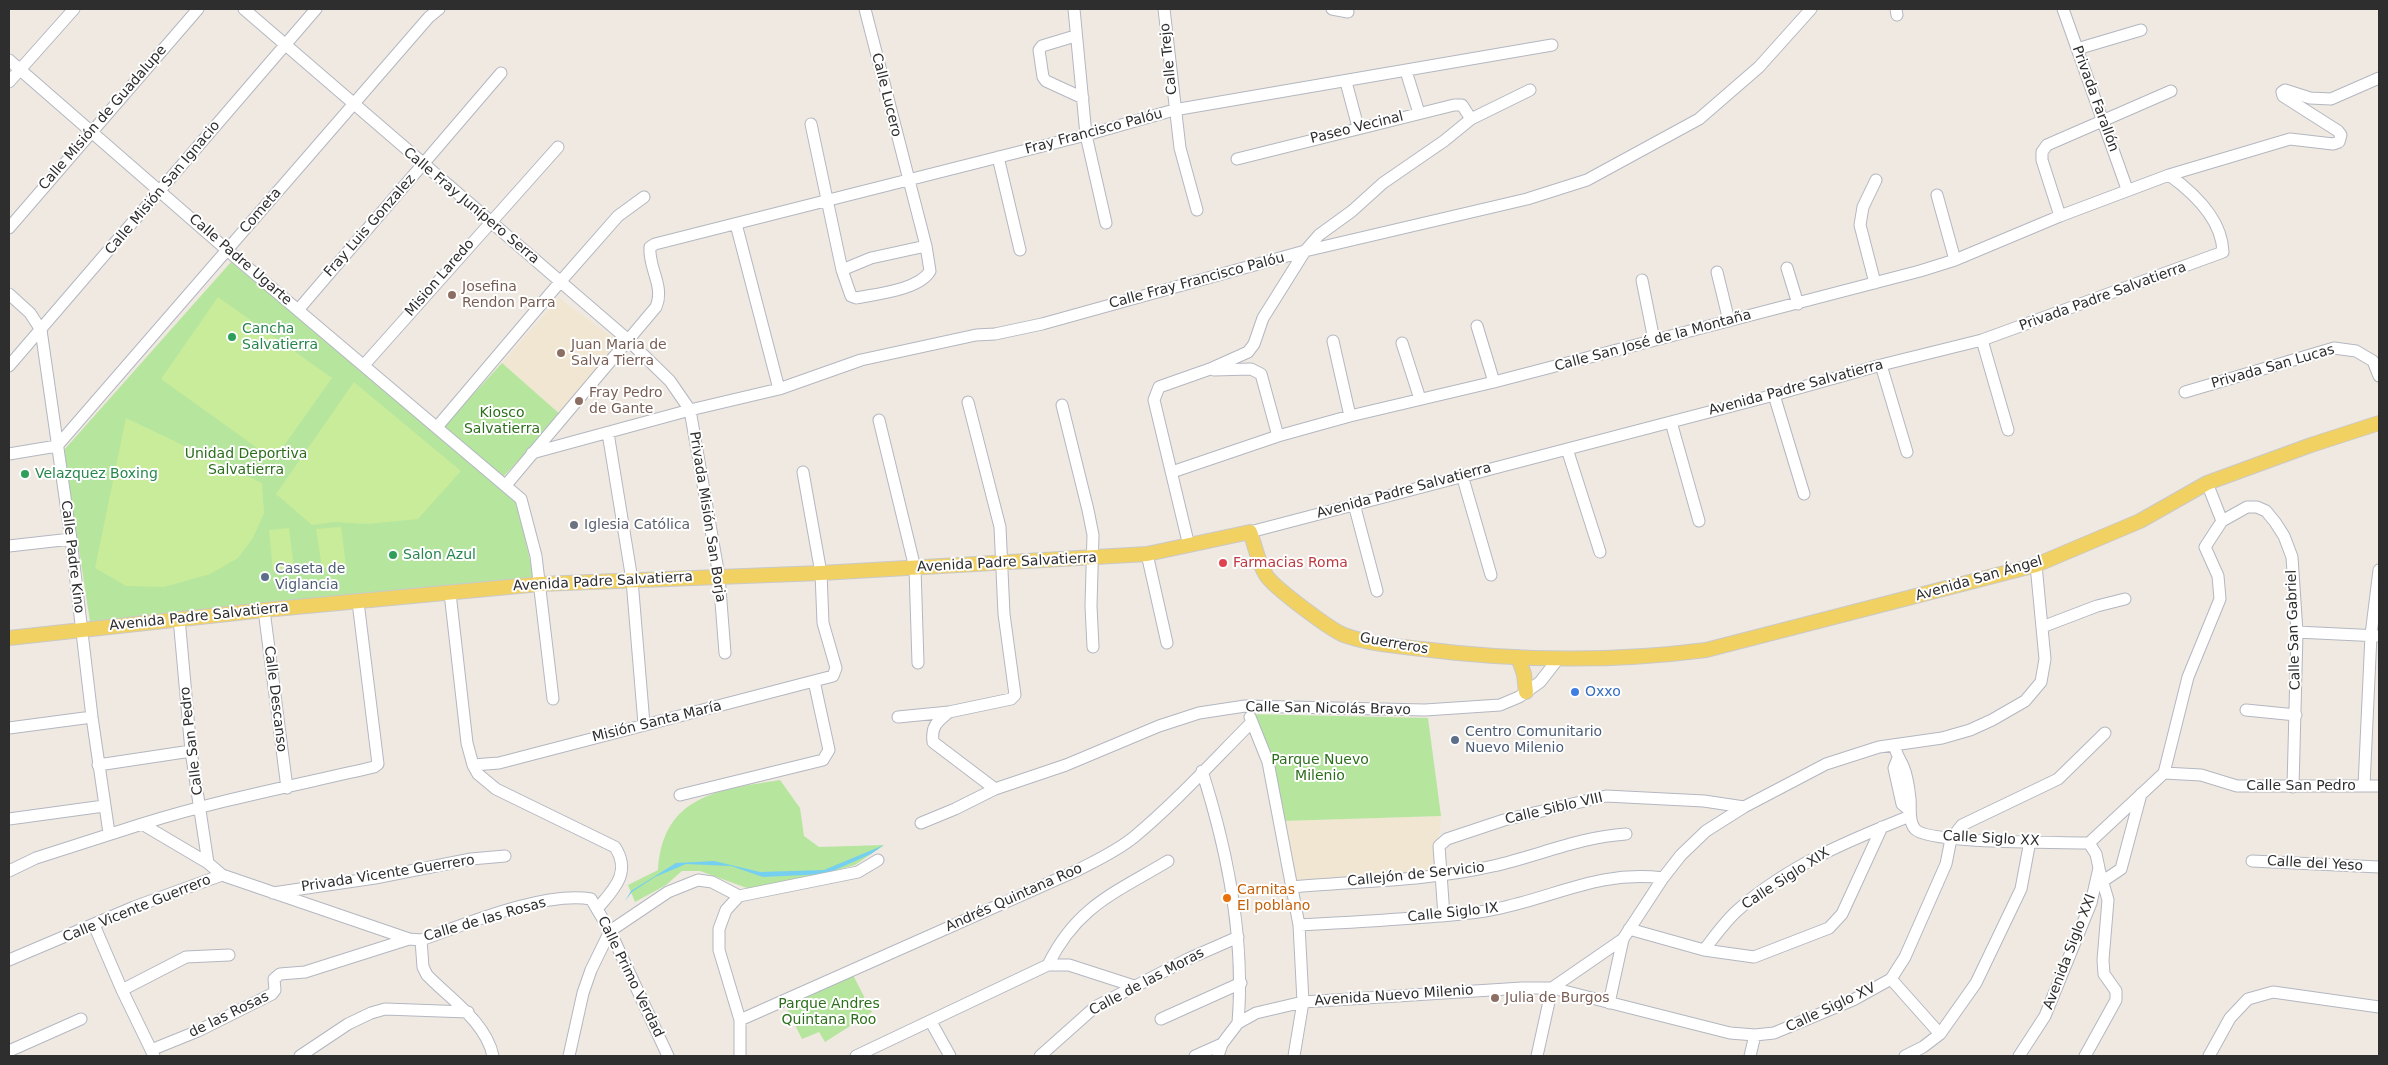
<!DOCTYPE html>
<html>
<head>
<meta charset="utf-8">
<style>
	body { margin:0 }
	#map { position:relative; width:2388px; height:1065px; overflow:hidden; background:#efe9e1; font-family:"DejaVu Sans",sans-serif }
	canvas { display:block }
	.frame { position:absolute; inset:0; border:10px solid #2e2e2e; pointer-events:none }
</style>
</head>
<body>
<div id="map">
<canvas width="2388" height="1065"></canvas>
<div class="frame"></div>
</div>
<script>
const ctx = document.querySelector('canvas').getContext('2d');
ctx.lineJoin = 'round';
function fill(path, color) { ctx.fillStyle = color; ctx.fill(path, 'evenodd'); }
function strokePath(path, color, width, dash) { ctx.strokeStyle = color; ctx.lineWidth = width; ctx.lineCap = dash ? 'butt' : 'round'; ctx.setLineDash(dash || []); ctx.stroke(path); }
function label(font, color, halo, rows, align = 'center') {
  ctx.font = font + ' "DejaVu Sans",sans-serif'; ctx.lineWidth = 4; ctx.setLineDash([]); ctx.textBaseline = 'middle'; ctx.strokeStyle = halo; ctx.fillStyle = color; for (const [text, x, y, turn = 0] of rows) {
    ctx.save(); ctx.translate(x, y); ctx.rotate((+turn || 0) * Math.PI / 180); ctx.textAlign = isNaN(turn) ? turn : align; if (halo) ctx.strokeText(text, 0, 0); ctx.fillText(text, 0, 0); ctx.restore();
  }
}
fill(new Path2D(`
	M559 298 619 342 560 414 502 363Z
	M1441 816 1435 873 1295 886 1282 821Z`), '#f0e6d1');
fill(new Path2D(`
	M231 262 516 499 535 582 90 622 64 450Z
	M502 363 561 415 503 477 443 427Z
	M1247 714 1428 718 1441 816 1282 821Z
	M780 780 800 808 804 836 819 847 884 845 855 865 758 892 700 871H682L666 885 635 902 628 885 658 870C663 795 718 790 780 780Z
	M853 975 872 1012 825 1042 819 1032 802 1039 786 1007Z`), '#b6e59e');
fill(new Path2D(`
	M218 297 332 378 274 460 161 379Z
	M354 382 461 471 418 519 368 524 335 522 312 525 276 494Z
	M126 418 262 483 264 513 253 538 238 558 210 574 164 587 126 586 95 568Z
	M341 527 346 566 322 568 316 529Z
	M289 528 294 569 273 571 269 530Z`), '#c9ec9a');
fill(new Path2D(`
	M884 845 871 854 826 874 763 877 731 866 686 864 655 877 632 892 625 901 631 891 676 863 714 861 760 872 824 870Z`), '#75cff0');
const minor = new Path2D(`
	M244 9 627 339 670 381 690 410 719 576 725 653
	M1074 9 1086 135 1106 223
	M1164 9 1180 148 1197 210
	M1332 9 1348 12
	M1896 9 1897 15
	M2063 9 2127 189
	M1075 36 1042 46 1039 50 1043 77 1046 81 1083 98
	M2077 49 2141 30
	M9 60 227 250 521 499 536 556 553 699
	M1406 71 1419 113
	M9 82 74 9
	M1346 82 1358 127
	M811 124 842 270 851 296 856 298C876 294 919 290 930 271L926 246 865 9
	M998 157 1020 250
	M1237 159 1454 105H1462L1471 119
	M1937 195 1955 260
	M2060 216 2042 160V152L2047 145 2171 91
	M736 224 779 389
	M9 228 198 9
	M1787 268 1798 304
	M842 270 871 258 926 246
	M1717 272 1729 321
	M1642 280 1654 340
	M1875 283 1860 225 1863 207 1876 180
	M9 294 30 313 41 330 71 539 92 717 109 833
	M298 310 501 73
	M1477 326 1494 382
	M1982 340 2008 430
	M1333 341 1350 416
	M1402 343 1420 399
	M364 365 558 147
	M1881 365 1907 452
	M9 366 316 9
	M1214 370 1251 369 1261 374 1278 436
	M2185 392 2334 348 2356 351 2373 361 2379 376
	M1774 395 1804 494
	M1062 405 1088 510 1093 535 1091 606 1093 647
	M879 420 915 568 918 663
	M1671 422 1699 521
	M437 427 560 282 618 216 644 197
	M608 433 632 580 644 724
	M1567 449 1600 552
	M532 453 690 410 779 389 861 360 976 335 995 334 1042 324 1305 251 1527 199 1587 180 1699 119 1759 67 1811 9
	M9 454 57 446 429 17 439 9
	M1172 472 1278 436 1350 416 1494 382 1920 271 1955 260 2060 216 2169 175 2290 139 2333 144 2339 142 2341 135 2338 131 2283 96 2282 92 2285 90 2310 98 2331 99 2379 78
	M1462 475 1491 575
	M2207 483 2222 521
	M506 485 656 307C665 286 648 268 650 247L655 244 1086 135 1174 110 1552 45
	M1354 504 1377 591
	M1250 532 1774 395 1881 365 1982 340 2223 252C2222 219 2194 193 2169 175
	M9 546 71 539
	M1189 546 1154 400 1159 387 1210 369 1248 352 1254 344 1263 318 1305 251 1319 235 1352 211 1383 183 1444 141 1471 119 1530 90
	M1147 554 1167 643
	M450 593 467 743 473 765 478 774 496 789 615 847C632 873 613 890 597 909
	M264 610 287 788
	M179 618 191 751 208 863
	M2042 627 2097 606 2125 599
	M2297 632 2379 636
	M2246 710 2296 715
	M949 712C937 722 931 726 933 742L995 789
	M898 717 949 712 1011 699 1015 695 1004 614 1000 527 968 402
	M1250 717 1268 762 1299 925 1303 1002 1294 1056
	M9 728 92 717
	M1894 745C1896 753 1899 758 1903 766 1907 775 1909 789 1910 799 1911 808 1908 821 1915 829 1927 844 2063 842 2089 843
	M1898 758 1894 768 1902 804 1909 810
	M98 765 191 751
	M473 765 499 763 833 676 836 668 823 623 821 573 803 472
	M1202 771C1228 852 1245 938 1238 1023
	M2164 773 2201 775 2237 786H2379
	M2364 786 2371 635 2379 570
	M680 795 823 760 829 750 814 681
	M9 819 104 806
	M921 823 955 809 995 789 1066 765 1159 726 1199 713 1245 706 1425 710 1500 705 1519 697 1540 682 1558 659
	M142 824C218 800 297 785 374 767L378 764 358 602
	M2089 843 2164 773 2188 677 2220 599 2218 576 2205 547 2222 521 2247 507H2257L2266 511 2275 522 2284 536 2292 557 2297 632 2293 787
	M2252 861 2379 867
	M9 871 36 858 142 824 208 863 222 875
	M2103 881 2121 869 2141 794
	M1292 887C1358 881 1428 881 1493 866 1538 856 1579 837 1626 834
	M273 893 375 878 471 859 505 856
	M739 896 726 910 719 929V950L740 1020V1056
	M739 896 858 872 878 860
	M1444 916 1439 846 1447 839 1504 820 1606 796 1704 801 1744 807
	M94 925 122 990 154 1056
	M1299 925C1337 923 1375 921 1413 918 1440 916 1469 915 1496 909 1556 897 1599 870 1663 878
	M1629 929 1704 950 1754 957 1829 928 1842 914 1882 827
	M421 940 423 967 427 975C449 998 486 1022 493 1056
	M1704 950C1715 936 1726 920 1739 909 1789 865 1850 840 1910 816
	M9 960 134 907 222 875 409 939 421 940C466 924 544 891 591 899L610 931 668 1056
	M1048 965C1077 906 1115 893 1168 861
	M1891 979 1940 1034
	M122 990 186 957 229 955
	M1609 1003 1623 939
	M1161 1019 1241 983
	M740 1020 1078 870C1097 860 1117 851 1134 837 1176 802 1213 761 1252 722
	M931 1022 950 1056
	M151 1050 198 1031 272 994 275 990 274 979 280 974 305 972 409 939
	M9 1051 81 1019
	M300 1056 348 1024 371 1013 385 1009 468 1012
	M569 1056 583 993 591 970 610 931 668 892 698 880 712 882 739 896
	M856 1056 1048 965H1069L1134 986
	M1040 1056 1095 1007 1188 959 1238 937
	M1195 1056 1222 1044
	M1218 1056 1222 1044 1238 1023 1256 1013 1303 1002 1522 988H1552L1623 939 1663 878 1681 855 1706 831 1744 807 1826 764 1879 747 1942 738 1970 730 1992 720 2025 701 2041 682 2045 659 2036 565
	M1537 1056 1552 988 1730 1033 1755 1035 1774 1033 1853 1000 1891 979 1905 957 1946 864 1951 839 1962 825 2058 779 2105 733
	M1750 1056 1755 1035
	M1905 1056 1923 1047 1940 1034 1976 983 2021 889 2030 841
	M2019 1056 2045 1016 2091 903 2099 868 2096 854 2089 843
	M2085 1056 2116 1000V991L2104 974 2103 960 2108 900 2099 869
	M2209 1056 2230 1018 2248 999 2273 992 2379 1007`);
const major = new Path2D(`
	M9 638 264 610 540 584 821 573 1147 554 1250 532C1255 545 1258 563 1266 575 1273 587 1331 630 1344 635 1369 644 1396 646 1422 649 1516 661 1613 662 1706 650L2036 565 2140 521 2207 483 2311 445 2379 423
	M1518 657 1524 674 1526 692`);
strokePath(minor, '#b4b7c1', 13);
strokePath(major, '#c9c9c9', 16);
strokePath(minor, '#fff', 11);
strokePath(major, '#f2d163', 14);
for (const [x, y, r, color] of [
	[452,295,5,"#8d6e63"],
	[232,337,5,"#2e9e5b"],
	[561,353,5,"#8d6e63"],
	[579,401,5,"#8d6e63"],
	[25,474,5,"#2e9e5b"],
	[574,525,5,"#6b7280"],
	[393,555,5,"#2e9e5b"],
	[1223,563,5,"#e0444e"],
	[265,577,5,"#5c6f8a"],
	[1575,692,5,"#3f7fe0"],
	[1455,740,5,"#5c6f8a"],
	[1227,898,5,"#e8710a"],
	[1495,998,5,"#8d6e63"]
]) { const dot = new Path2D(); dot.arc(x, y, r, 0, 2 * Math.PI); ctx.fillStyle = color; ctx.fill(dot); strokePath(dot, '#fff', 2); }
label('14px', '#2e2e2e', '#fff', [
	["Calle Trejo",1169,59,-96],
	["Calle Lucero",886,95,76],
	["Privada Farallón",2095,99,70],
	["Calle Misión de Guadalupe",103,118,-49],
	["Paseo Vecinal",1357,128,-14],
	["Fray Francisco Palóu",1094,132,-15],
	["Calle Misión San Ignacio",163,188,-50],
	["Calle Fray Junípero Serra",471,206,40],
	["Cometa",261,211,-49],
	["Fray Luis Gonzalez",370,226,-49],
	["Calle Padre Ugarte",240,260,41],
	["Mision Laredo",440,278,-49],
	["Calle Fray Francisco Palóu",1197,281,-15],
	["Privada Padre Salvatierra",2103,297,-20],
	["Calle San José de la Montaña",1653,341,-15],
	["Privada San Lucas",2273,367,-16],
	["Avenida Padre Salvatierra",1796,388,-15],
	["Avenida Padre Salvatierra",1404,491,-15],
	["Privada Misión San Borja",707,517,81],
	["Calle Padre Kino",72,557,83],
	["Avenida Padre Salvatierra",1007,563,-3],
	["Avenida San Ángel",1979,579,-16],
	["Avenida Padre Salvatierra",603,582,-3],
	["Avenida Padre Salvatierra",199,617,-6],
	["Calle San Gabriel",2294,630,-92],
	["Guerreros",1394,644,10],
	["Calle Descanso",275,699,83],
	["Calle San Nicolás Bravo",1328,709,1],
	["Misión Santa María",657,722,-14],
	["Calle San Pedro",192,741,-97],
	["Calle San Pedro",2301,786],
	["Calle Siblo VIII",1554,809,-13],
	["Calle Siglo XX",1991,839,3],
	["Calle del Yeso",2315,864,3],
	["Privada Vicente Guerrero",388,874,-9],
	["Callejón de Servicio",1416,875,-6],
	["Calle Siglo XIX",1786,879,-33],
	["Andrés Quintana Roo",1014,898,-24],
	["Calle Vicente Guerrero",137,909,-22],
	["Calle Siglo IX",1453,913,-6],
	["Calle de las Rosas",485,920,-16],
	["Avenida Siglo XXI",2070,952,-69],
	["Calle Primo Verdad",630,977,64],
	["Calle de las Moras",1147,982,-28],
	["Avenida Nuevo Milenio",1394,996,-4],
	["Calle Siglo XV",1831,1008,-25],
	["de las Rosas",229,1015,-26]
]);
label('14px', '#785e54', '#fff', [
	["Josefina",462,287],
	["Rendon Parra",462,303],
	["Juan Maria de",571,345],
	["Salva Tierra",571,361],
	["Fray Pedro",589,393],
	["de Gante",589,409],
	["Julia de Burgos",1505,998]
], 'left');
label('14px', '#27864d', '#fff', [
	["Cancha",242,329],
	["Salvatierra",242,345],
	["Velazquez Boxing",35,474],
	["Salon Azul",403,555]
], 'left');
label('14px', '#2c6e1b', '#fff', [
	["Kiosco",502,413],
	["Salvatierra",502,429],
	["Unidad Deportiva",246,454],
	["Salvatierra",246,470],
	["Parque Nuevo",1320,760],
	["Milenio",1320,776],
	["Parque Andres",829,1004],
	["Quintana Roo",829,1020]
]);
label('14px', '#5b616d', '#fff', [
	["Iglesia Católica",584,525]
], 'left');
label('14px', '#be3a42', '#fff', [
	["Farmacias Roma",1233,563]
], 'left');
label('14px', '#4e5e75', '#fff', [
	["Caseta de",275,569],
	["Viglancia",275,585],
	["Centro Comunitario",1465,732],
	["Nuevo Milenio",1465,748]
], 'left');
label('14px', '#366cbe', '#fff', [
	["Oxxo",1585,692]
], 'left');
label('14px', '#c56008', '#fff', [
	["Carnitas",1237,890],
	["El poblano",1237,906]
], 'left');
</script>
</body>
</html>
